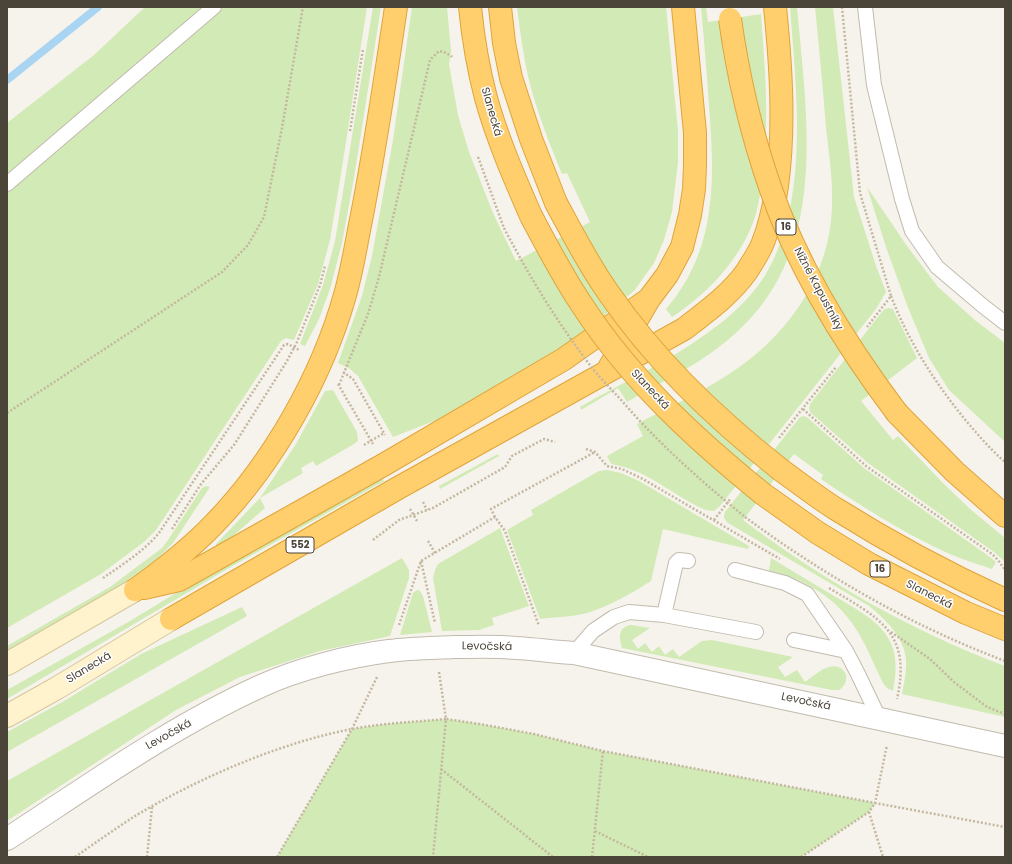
<!DOCTYPE html>
<html>
<head>
<meta charset="utf-8">
<style>
	body { margin:0 }
	#map { position:relative; width:1012px; height:864px; overflow:hidden; background:#f6f3ec; font-family:Poppins,sans-serif }
	canvas { display:block }
	.frame { position:absolute; inset:0; border:8px solid #4b4439; pointer-events:none }
</style>
</head>
<body>
<div id="map">
<canvas width="1012" height="864"></canvas>
<div class="frame"></div>
</div>
<script>
const ctx = document.querySelector('canvas').getContext('2d');
ctx.lineJoin = 'round';
function fill(path, color) { ctx.fillStyle = color; ctx.fill(path, 'evenodd'); }
function strokePath(path, color, width, dash) { ctx.strokeStyle = color; ctx.lineWidth = width; ctx.lineCap = dash ? 'butt' : 'round'; ctx.setLineDash(dash || []); ctx.stroke(path); }
function label(font, color, halo, rows, align = 'center') {
  ctx.font = font + ' Poppins,sans-serif'; ctx.lineWidth = 3; ctx.setLineDash([]); ctx.textBaseline = 'middle'; ctx.strokeStyle = halo; ctx.fillStyle = color; for (const [text, x, y, turn = 0] of rows) {
    ctx.save(); ctx.translate(x, y); ctx.rotate((+turn || 0) * Math.PI / 180); ctx.textAlign = isNaN(turn) ? turn : align; if (halo) ctx.strokeText(text, 0, 0); ctx.fillText(text, 0, 0); ctx.restore();
  }
}
fill(new Path2D(`
	M145 7H208L217 10 222 7H367L341 174 330 240 318 284 294 340 286 338 281 341 156 530 144 542 101 574 7 628V123L94 55Z
	M373 7H381L354 178 342 243 330 289 319 319 305 346 300 344 323 285 335 241Z
	M412 7H447L451 51 449 64 458 115 469 152 493 213 516 261 590 222 567 173 562 174C549 142 536 110 528 76 523 54 520 30 517 7H666L678 131V162L672 212 664 240 654 263 634 291 568 345 442 418 393 437 358 376 350 369 338 363 362 296 372 256 393 140Z
	M701 7H706L708 22 761 14C765 70 770 125 762 181 760 197 757 215 750 230 734 266 704 296 672 317L666 309C717 251 715 179 709 107 707 74 704 40 701 7Z
	M790 7H797C808 131 832 266 715 350 688 370 656 385 627 402L618 388 581 410 580 407C618 385 660 366 696 341 723 323 751 300 767 272 810 198 796 89 790 7Z
	M815 7H833L854 197 876 266 886 292 876 309 720 506 714 511 706 510C674 497 647 469 611 464L607 456 643 436 637 424C671 406 707 390 738 368 791 331 830 273 832 207 833 180 829 154 826 128 823 88 819 47 815 7Z
	M867 187 907 246 938 287 976 321 1005 343V442L949 390 929 358 907 305 887 250Z
	M889 308 893 309 917 358 861 401 893 440 898 436 942 482 970 509 1005 538V562L994 552 868 463 811 413 809 409 810 404 881 313 885 309Z
	M333 390 357 432 358 441 354 444 316 466 313 461 301 468 303 473 260 498 265 508 224 544 217 547 216 544 260 498 296 444 325 391Z
	M804 416 808 418 864 468 990 557 996 562 992 569C975 563 957 558 941 550 899 530 859 505 821 479L823 475 794 454 743 520C823 580 911 631 1005 666V717L902 694C904 683 907 670 906 659 904 637 885 619 869 606L728 523C724 519 723 517 725 512L800 417Z
	M498 454 499 456 440 489 439 486Z
	M607 470 621 473 639 481 749 546 748 549 663 529 651 581C631 594 609 606 587 613 572 617 555 617 540 619L507 530 533 515 531 510 599 471Z
	M380 475 384 481 229 568 7 699V690L130 621 227 562Z
	M206 486 210 487 173 543 157 559 113 591 7 652V646L110 587 162 548 168 540 202 488Z
	M500 528 529 606 492 618 494 625 479 630 442 631 433 578 435 570 438 564Z
	M402 558 409 570V578L390 636 320 651 240 677 176 710 7 821V781Z
	M771 558C792 571 813 583 834 596 877 621 905 635 893 691L887 688 883 683C873 663 865 641 852 623 832 595 802 578 769 571Z
	M417 590 420 591 423 596 432 632 400 635 413 593Z
	M242 607 247 616 7 752V732L64 701 141 654Z
	M631 625 650 628 632 640 638 649 645 643 652 652 659 646 665 655 673 649 679 657 702 641 712 640 793 657 778 667 785 677 797 670 805 682C812 677 821 669 829 667 845 662 853 681 839 690H832L622 648C619 637 618 627 631 625Z
	M446 719 480 724 534 734 603 751 875 803 869 812 801 857H277L352 729 385 724Z`), '#d2eab5');
strokePath(new Path2D(`
	M7 80 98 7`), '#a9d4f2', 8);
const lane = new Path2D(`
	M865 7 874 85 902 199 912 231 937 267 983 306 1005 323
	M7 184 214 7
	M735 570 785 583 807 594 846 651
	M664 615 676 563 679 560 688 561
	M794 640 846 651 858 674 879 718
	M574 653 593 631 614 617 629 612 664 615 756 632`);
const street = new Path2D(`
	M7 839C90 785 171 727 261 686 298 669 349 656 389 651 410 648 433 648 454 647 474 647 496 646 516 648 535 649 555 652 574 653L1005 746`);
const secondary = new Path2D(`
	M7 664 135 590
	M7 716 57 688 171 619`);
const highway = new Path2D(`
	M470 7C473 37 478 68 486 98 497 138 514 177 531 216
	M500 7 504 43 511 78 531 139 556 203
	M609 368 649 299 667 275 682 247 690 215 694 189 695 165V133L683 7
	M897 413 955 472 1005 516
	M781 470C799 483 817 497 836 509 890 543 946 573 1005 600
	M763 494 818 533 869 564 966 613 1005 629
	M144 588 179 580 385 464 564 359 649 299
	M135 590C163 570 190 549 214 524 273 463 322 377 345 295 351 274 355 252 359 230 374 156 385 82 396 7
	M171 619 398 488 684 329C706 312 731 294 747 271 752 263 758 254 762 245 770 226 774 206 777 186 785 127 781 66 775 7`);
strokePath(lane, '#c2bbae', 16);
strokePath(street, '#c2bbae', 24);
strokePath(secondary, '#d6c79b', 24);
strokePath(highway, '#e0a43c', 24);
strokePath(new Path2D(`
	M842 7 860 193 891 296 867 327
	M350 131 363 49
	M478 157 504 228
	M891 296C909 343 936 384 967 422 979 436 991 450 1005 462
	M343 372 353 379 385 435
	M338 384 373 444
	M339 385 368 314 379 277 430 60 439 51 444 52 451 56 452 57
	M803 409 866 466 992 554 998 560 1005 570
	M7 413 222 272 248 245 264 217 282 128 303 7
	M779 438 836 367
	M364 445 384 433
	M586 449 595 452 607 466 622 469 641 478 780 559
	M423 502 427 510
	M410 509 417 521
	M495 517 491 509 595 452
	M745 517C825 576 912 626 1005 661
	M714 520 731 498
	M172 529 201 484 234 445 287 361 297 342 320 285 325 266
	M373 540 399 520 433 508 505 467 512 456 544 439 555 442
	M428 541 435 553
	M421 561 435 623
	M103 578C122 565 144 551 159 533L284 345 288 344 299 350
	M829 588C879 618 912 632 897 699
	M399 625 421 561 495 517 505 531 539 626
	M891 632 930 659 954 682 987 707 1005 714
	M439 672 446 719 480 724 534 734 603 751 875 803 887 745
	M441 769 553 857
	M869 812 883 857
	M595 831 648 857
	M75 857C95 843 115 829 135 816 199 778 279 743 352 729 383 723 414 722 446 719L433 857
	M147 857 152 807
	M277 857 352 729 377 677
	M592 857 603 751
	M801 857 869 812 875 803 1005 827`), '#c4b79f', 2.5, [2, 2]);
strokePath(lane, '#fff', 14);
strokePath(street, '#fff', 22);
strokePath(secondary, '#fff3cd', 22);
strokePath(highway, '#ffcf6e', 22);
const highwayBridge = new Path2D(`
	M730 19C738 76 751 132 770 187 798 269 845 344 897 413
	M556 203C573 234 589 266 610 295 657 363 716 419 781 470
	M531 216C547 246 563 277 582 305 630 379 695 439 763 494`);
strokePath(highwayBridge, '#e0a43c', 24, []);
strokePath(new Path2D(`
	M504 228C530 278 559 325 593 369 602 380 612 390 622 401 659 444 701 481 745 517`), '#c4b79f', 2.5, [2, 2]);
strokePath(highwayBridge, '#ffcf6e', 22);
for (const [x, y, w] of [
	[786,227,20],
	[300,545,28],
	[880,569,20]
]) { const box = new Path2D(); box.roundRect(x - w / 2, y - 8, w, 16, 3); ctx.fillStyle = '#fff'; ctx.fill(box); strokePath(box, '#4b4439', 1); }
label('bold 10px', '#4b4439', null, [
	["16",786,227],
	["552",300,545],
	["16",880,569]
]);
label('11px', '#4b4439', '#fff', [
	["Slanecká",491,112,74],
	["Nižné Kapustníky",818,289,62],
	["Slanecká",650,390,47],
	["Slanecká",929,595,27],
	["Levočská",487,647,1],
	["Slanecká",89,668,-31],
	["Levočská",806,702,12],
	["Levočská",169,735,-29]
]);
</script>
</body>
</html>
